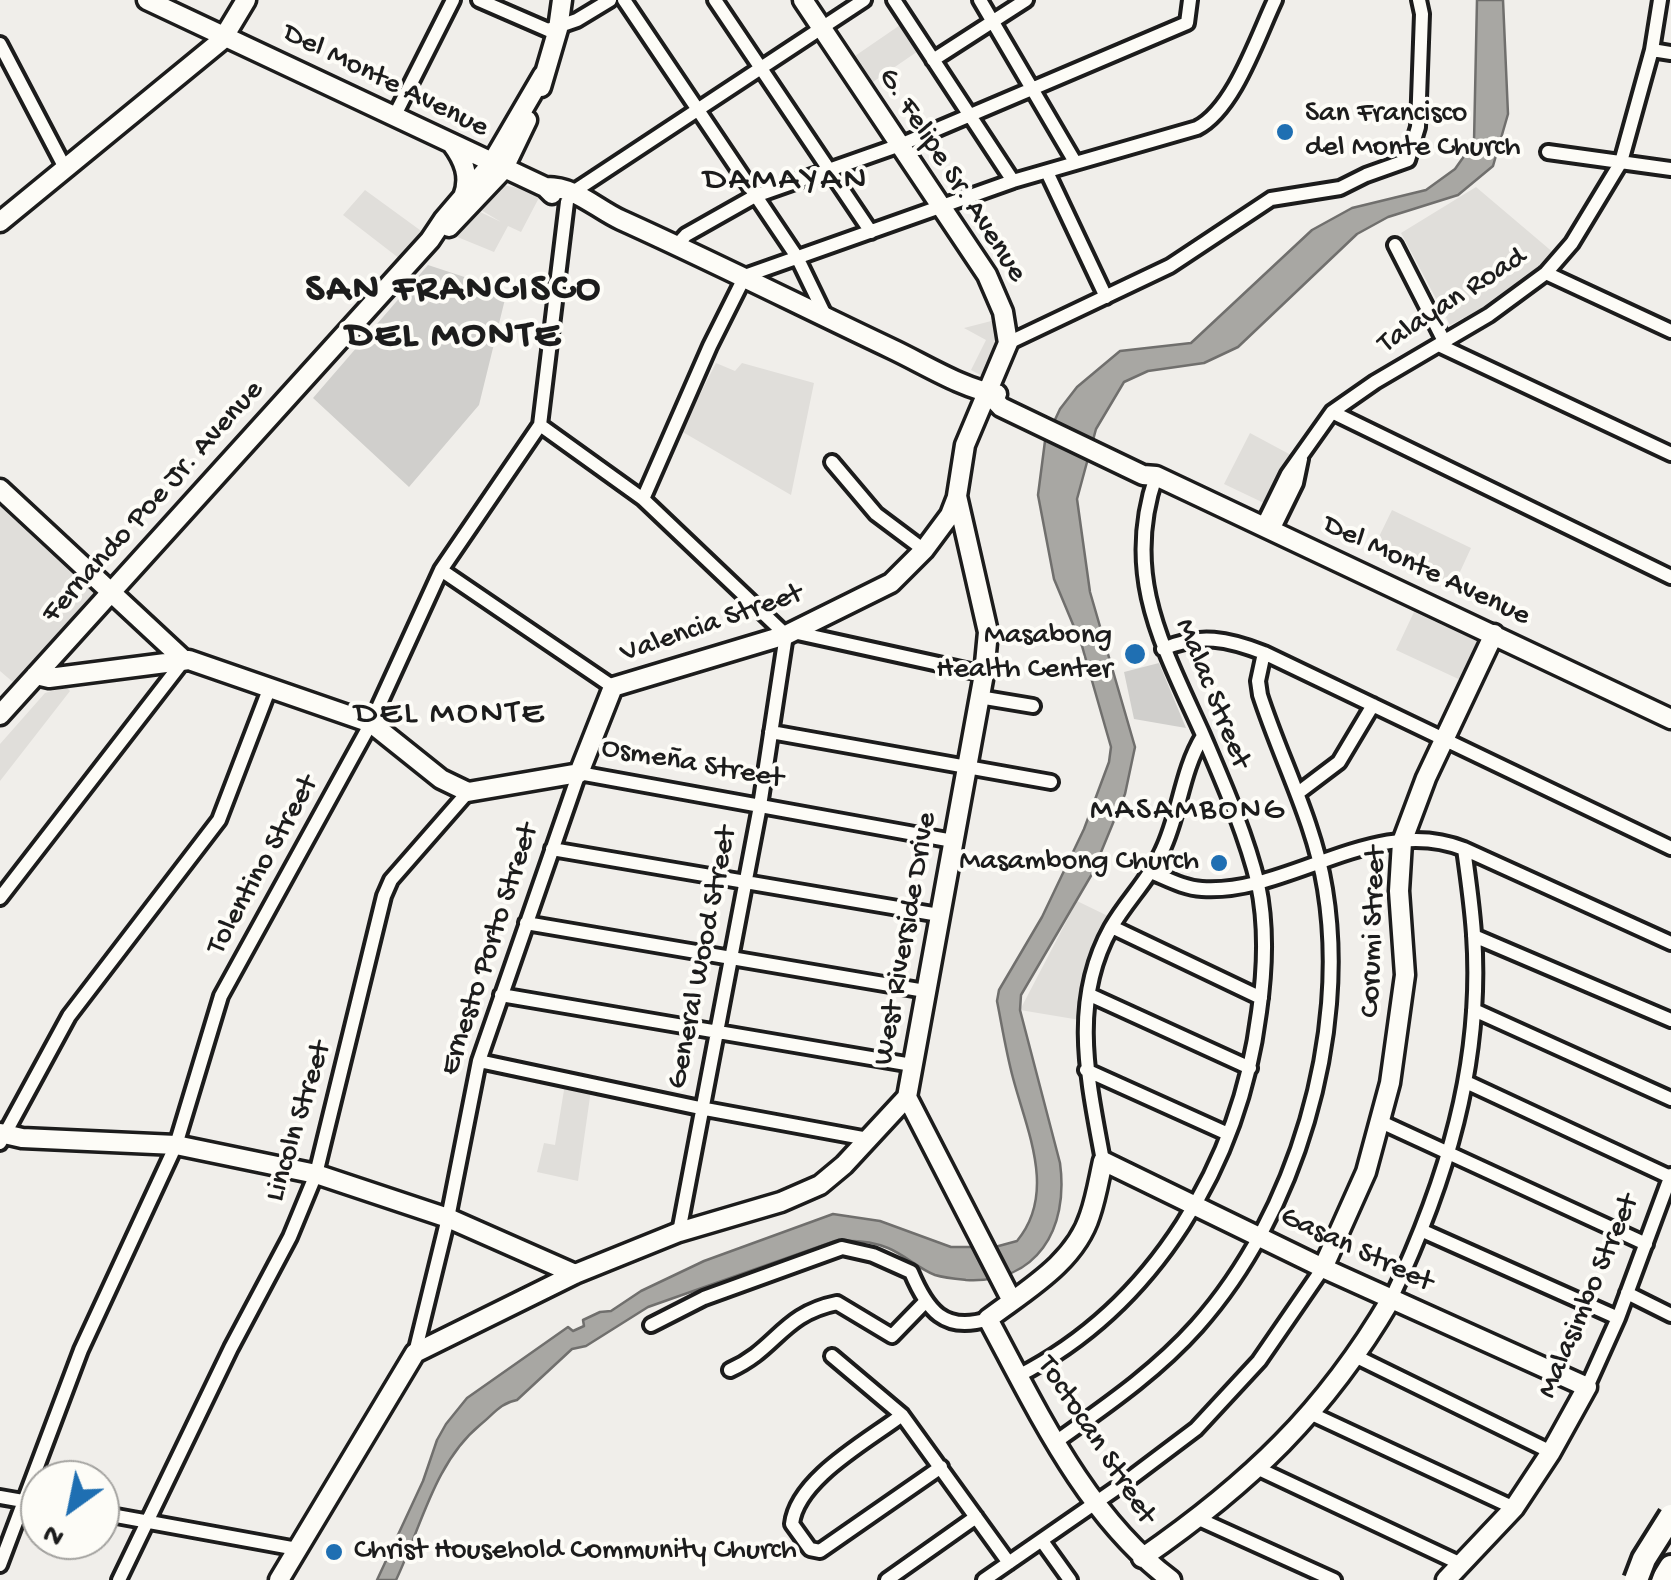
<!DOCTYPE html>
<html>
<head>
<meta charset="utf-8">
<style>
	body { margin:0 }
	#map { position:relative; width:1671px; height:1580px; overflow:hidden; background:#f0eeea; font-family:"Gochi Hand",sans-serif }
	canvas { display:block }
	.north { position:absolute; left:20px; top:1460px; width:100px; height:100px; box-sizing:border-box; background:#fdfcf7; border:2px solid #a3a29f; border-radius:50%; rotate:213deg; font-size:28px; font-weight:700; line-height:40px; text-align:center; color:#1c1c1c }
	.north::after { content:''; display:block; margin:auto; width:35px; height:45px; background:#1f6fb2; clip-path:polygon(50% 0,100% 100%,50% 72%,0 100%) }
</style>
</head>
<body>
<div id="map">
<canvas width="1671" height="1580"></canvas>
<div class="north">N</div>
</div>
<script>
const ctx = document.querySelector('canvas').getContext('2d');
ctx.lineJoin = 'round';
function fill(path, color) { ctx.fillStyle = color; ctx.fill(path, 'evenodd'); }
function strokePath(path, color, width, dash) { ctx.strokeStyle = color; ctx.lineWidth = width; ctx.lineCap = dash ? 'butt' : 'round'; ctx.setLineDash(dash || []); ctx.stroke(path); }
function label(font, color, halo, rows, align = 'center') {
  ctx.font = font + ' "Gochi Hand",sans-serif'; ctx.lineWidth = 8; ctx.setLineDash([]); ctx.textBaseline = 'middle'; ctx.strokeStyle = halo; ctx.fillStyle = color; for (const [text, x, y, turn = 0] of rows) {
    ctx.save(); ctx.translate(x, y); ctx.rotate((+turn || 0) * Math.PI / 180); ctx.textAlign = isNaN(turn) ? turn : align; if (halo) ctx.strokeText(text, 0, 0); ctx.fillText(text, 0, 0); ctx.restore();
  }
}
fill(new Path2D(`
	M906 21 924 47 870 84 852 58Z
	M502 185 542 192 521 232 508 226 494 252 455 236 476 210 501 222 481 210Z
	M1476 187 1555 254 1492 304 1450 325 1401 233Z
	M365 190 424 233 400 259 343 215Z
	M1003 318 1005 350 992 381 971 370 986 340 964 328Z
	M716 363 735 371 742 363 814 383 791 495 681 431Z
	M1250 433 1291 455 1266 504 1224 484Z
	M0 499 100 588 14 683 0 671Z
	M1392 510 1471 548 1453 587 1373 549Z
	M1414 612 1484 644 1467 683 1396 650Z
	M66 687 70 691 0 781V744L45 693Z
	M1077 901 1112 918 1086 1021 1020 1010Z
	M565 1084 591 1090 578 1181 537 1172 544 1143 555 1145Z`), '#e0deda');
fill(new Path2D(`
	M428 265 507 291 479 405 409 487 313 398Z
	M1159 663 1186 728 1134 719 1124 672Z`), '#d0cfcc');
const water = new Path2D(`
	M1477 0H1503L1508 114 1493 166 1458 195 1388 217 1357 234 1238 347 1204 363 1148 371 1124 382 1096 429 1077 499 1090 592 1135 747 1125 794 1092 874 1021 995 1020 1010 1060 1163C1069 1229 1037 1284 966 1280 956 1279 945 1278 935 1275 919 1269 905 1255 888 1248 872 1241 853 1240 835 1241L648 1307 586 1346 572 1349 517 1400C500 1403 493 1415 480 1425 434 1463 421 1528 396 1580H377L423 1481 437 1440 446 1424 467 1398 568 1327 573 1331 584 1326 583 1320 600 1312 611 1311 641 1291 704 1261 833 1214 880 1221 951 1247H995L1017 1241C1057 1193 1027 1131 1013 1078 1006 1052 1002 1026 997 1001L999 990 1042 917 1084 829 1109 762 1111 747 1082 646 1054 579 1038 495 1045 441 1060 409 1077 387 1120 351 1191 343 1312 230 1352 208 1426 190 1455 169 1474 142Z`);
fill(water, '#a8a7a3');
strokePath(water, '#706f6d', 2.5);
strokePath(new Path2D(`
	M1648 1580 1671 1538`), '#706f6d', 2.5);
const street = new Path2D(`
	M479 0 548 30 577 20 610 0
	M624 0 797 257 826 317
	M715 0 871 232
	M894 0 1013 181
	M980 0 1075 162
	M0 44 65 168
	M1652 50 1671 53
	M933 60 1026 0
	M394 117 453 0
	M1548 152 1671 169
	M1047 172 1106 297
	M573 192 864 0
	M677 245 686 235 755 196 900 145 1187 23 1190 0
	M1395 245 1445 343
	M1546 273 1671 331
	M1008 343 1170 266 1271 199 1340 188 1366 175 1408 160 1418 127 1422 14 1419 0
	M1441 346 1671 454
	M1332 412 1671 577
	M540 425 643 499 786 635 760 806 679 1232
	M832 462 876 514 924 550
	M643 499 710 346 745 276 1013 181 1197 128C1234 109 1257 38 1275 0
	M1263 525 1288 474 1332 412 1375 382 1489 315 1546 273 1572 243 1621 162 1652 50 1660 0
	M1273 530 1296 483 1301 459
	M441 570 613 687
	M793 632 984 674
	M1163 649C1200 633 1228 639 1264 653L1671 848
	M979 697 1033 706
	M771 732 1051 782
	M1298 793 1339 762 1373 705
	M552 849 939 915
	M1151 872C1168 879 1184 888 1202 889 1288 895 1376 813 1464 849L1671 943
	M0 898 184 660
	M526 923 925 991
	M1112 927 1261 998
	M1474 936 1671 1020
	M501 995 912 1065
	M1090 995 1250 1068
	M1474 1010 1671 1099
	M479 1061 700 1108 868 1139
	M1086 1070 1228 1134
	M1466 1082 1670 1177
	M1381 1122 1646 1244
	M0 1143 69 1016 219 820 270 687
	M1103 1161C1089 1083 1069 1003 1111 928 1126 901 1149 880 1162 851 1180 814 1181 772 1203 736
	M1423 1231 1618 1318
	M1627 1293 1671 1315
	M1391 1299C1446 1183 1483 1064 1474 934 1472 905 1468 877 1464 849
	M651 1325 704 1298 842 1248 873 1255 911 1272C927 1310 944 1333 988 1319
	M415 1353 448 1218 479 1061 579 773 953 841
	M832 1356 902 1415 1009 1563
	M1355 1356 1551 1452
	M730 1370C777 1349 782 1314 837 1303L892 1336 924 1303
	M1018 1376C1155 1306 1240 1163 1259 1012 1265 970 1267 926 1258 884 1246 834 1223 782 1203 735 1163 646 1122 576 1156 476
	M1587 1387 1618 1318 1671 1175
	M1312 1414 1514 1508
	M902 1415C868 1441 797 1479 792 1524L810 1549 820 1551 941 1467
	M1057 1441C1106 1406 1156 1372 1197 1326 1296 1215 1349 1035 1325 889 1314 821 1281 760 1260 695L1258 681 1264 653
	M1259 1469 1461 1564
	M0 1497 40 1504
	M100 1513 297 1549
	M1199 1519 1334 1580
	M1042 1541 1070 1580
	M0 1565 81 1350 176 1145 221 996 371 723 441 570 540 425 567 202
	M119 1580 231 1348 290 1237 316 1174 384 896 391 880 468 792
	M887 1580 976 1517
	M984 1580 1127 1481 1196 1429 1259 1361 1323 1268`);
const secondary = new Path2D(`
	M147 0 545 187 552 194
	M541 87 558 29 562 0
	M452 144C464 160 471 177 463 197
	M545 187C575 186 595 208 621 220 712 261 801 306 892 349 922 363 965 390 997 394
	M0 222 222 40 246 0
	M449 227 503 170 527 120
	M988 393 1001 407 1143 475 1156 476 1671 719
	M0 489 184 660
	M36 675 49 678 189 660 371 723 441 779 468 792 579 773 613 687 786 635 891 583 924 550 950 515 957 497
	M0 715 430 240 444 219 491 164 543 75
	M907 1097 1012 1301
	M0 1133 22 1138 176 1145 316 1174 448 1218 575 1274
	M1323 1268 1366 1172 1390 1083 1405 975 1399 891 1402 842 1426 778 1494 634
	M1142 1558C1249 1484 1325 1412 1391 1299
	M279 1580 415 1353 575 1274 679 1232 781 1202 820 1185 844 1165 907 1097 984 674 988 632 957 496 965 445 1008 343 1003 312 987 275 803 0
	M1171 1580C1086 1516 1038 1412 988 1319 1026 1290 1075 1263 1090 1215 1096 1198 1099 1179 1103 1161L1323 1268 1587 1387 1551 1452 1514 1508 1446 1580`);
const highway = new Path2D(`
	M1663 1580 1671 1567`);
strokePath(street, '#1c1c1c', 20);
strokePath(secondary, '#1c1c1c', 25);
strokePath(highway, '#1c1c1c', 30);
strokePath(street, '#fdfcf7', 12);
strokePath(secondary, '#fdfcf7', 18);
strokePath(highway, '#fdfcf7', 22);
const highwayBridge = new Path2D(`
	M1636 1580 1644 1559 1671 1516`);
strokePath(highwayBridge, '#1c1c1c', 30, []);
strokePath(highwayBridge, '#fdfcf7', 22);
for (const [x, y, r, color] of [
	[1285,132,10,"#1f6fb2"],
	[1135,654,12,"#1f6fb2"],
	[1219,863,10,"#1f6fb2"],
	[334,1552,10,"#1f6fb2"]
]) { const dot = new Path2D(); dot.arc(x, y, r, 0, 2 * Math.PI); ctx.fillStyle = color; ctx.fill(dot); strokePath(dot, '#fdfcf7', 4); }
label('30px', '#1c1c1c', '#fdfcf7', [
	["Del Monte Avenue",385,82,26],
	["G. Felipe Sr. Avenue",951,176,57],
	["Talayan Road",1453,302,-33],
	["Fernando Poe Jr. Avenue",154,503,-48],
	["Del Monte Avenue",1426,572,25],
	["Valencia Street",712,625,-19],
	["Malac Street",1211,694,68],
	["Osmeña Street",692,765,10],
	["Tolentino Street",264,866,-61],
	["Corumi Street",1375,932,-88],
	["West Riverside Drive",907,939,-80],
	["Ernesto Porto Street",491,950,-72],
	["General Wood Street",704,958,-79],
	["Lincoln Street",300,1122,-73],
	["Gasan Street",1356,1251,25],
	["Malasimbo Street",1590,1297,-67],
	["Toctocan Street",1095,1441,57]
]);
label('30px', '#1c1c1c', '#fdfcf7', [
	["San Francisco",1305,115],
	["del Monte Church",1305,149],
	["Masabong",1112,637,"right"],
	["Health Center",1112,671,"right"],
	["Masambong Church",1199,863,"right"],
	["Christ Household Community Church",354,1552]
], 'left');
ctx.letterSpacing = '2.5px';
label('32px', '#1c1c1c', '#fdfcf7', [
	["MASAMBONG",1188,812]
]);
ctx.letterSpacing = '0px';
ctx.letterSpacing = '2.5px';
label('35px', '#1c1c1c', '#fdfcf7', [
	["DAMAYAN",786,182],
	["DEL MONTE",450,716]
]);
ctx.letterSpacing = '0px';
ctx.letterSpacing = '2.5px';
label('bold 40px', '#1c1c1c', '#fdfcf7', [
	["SAN FRANCISCO",454,292],
	["DEL MONTE",454,338]
]);
ctx.letterSpacing = '0px';
</script>
</body>
</html>
